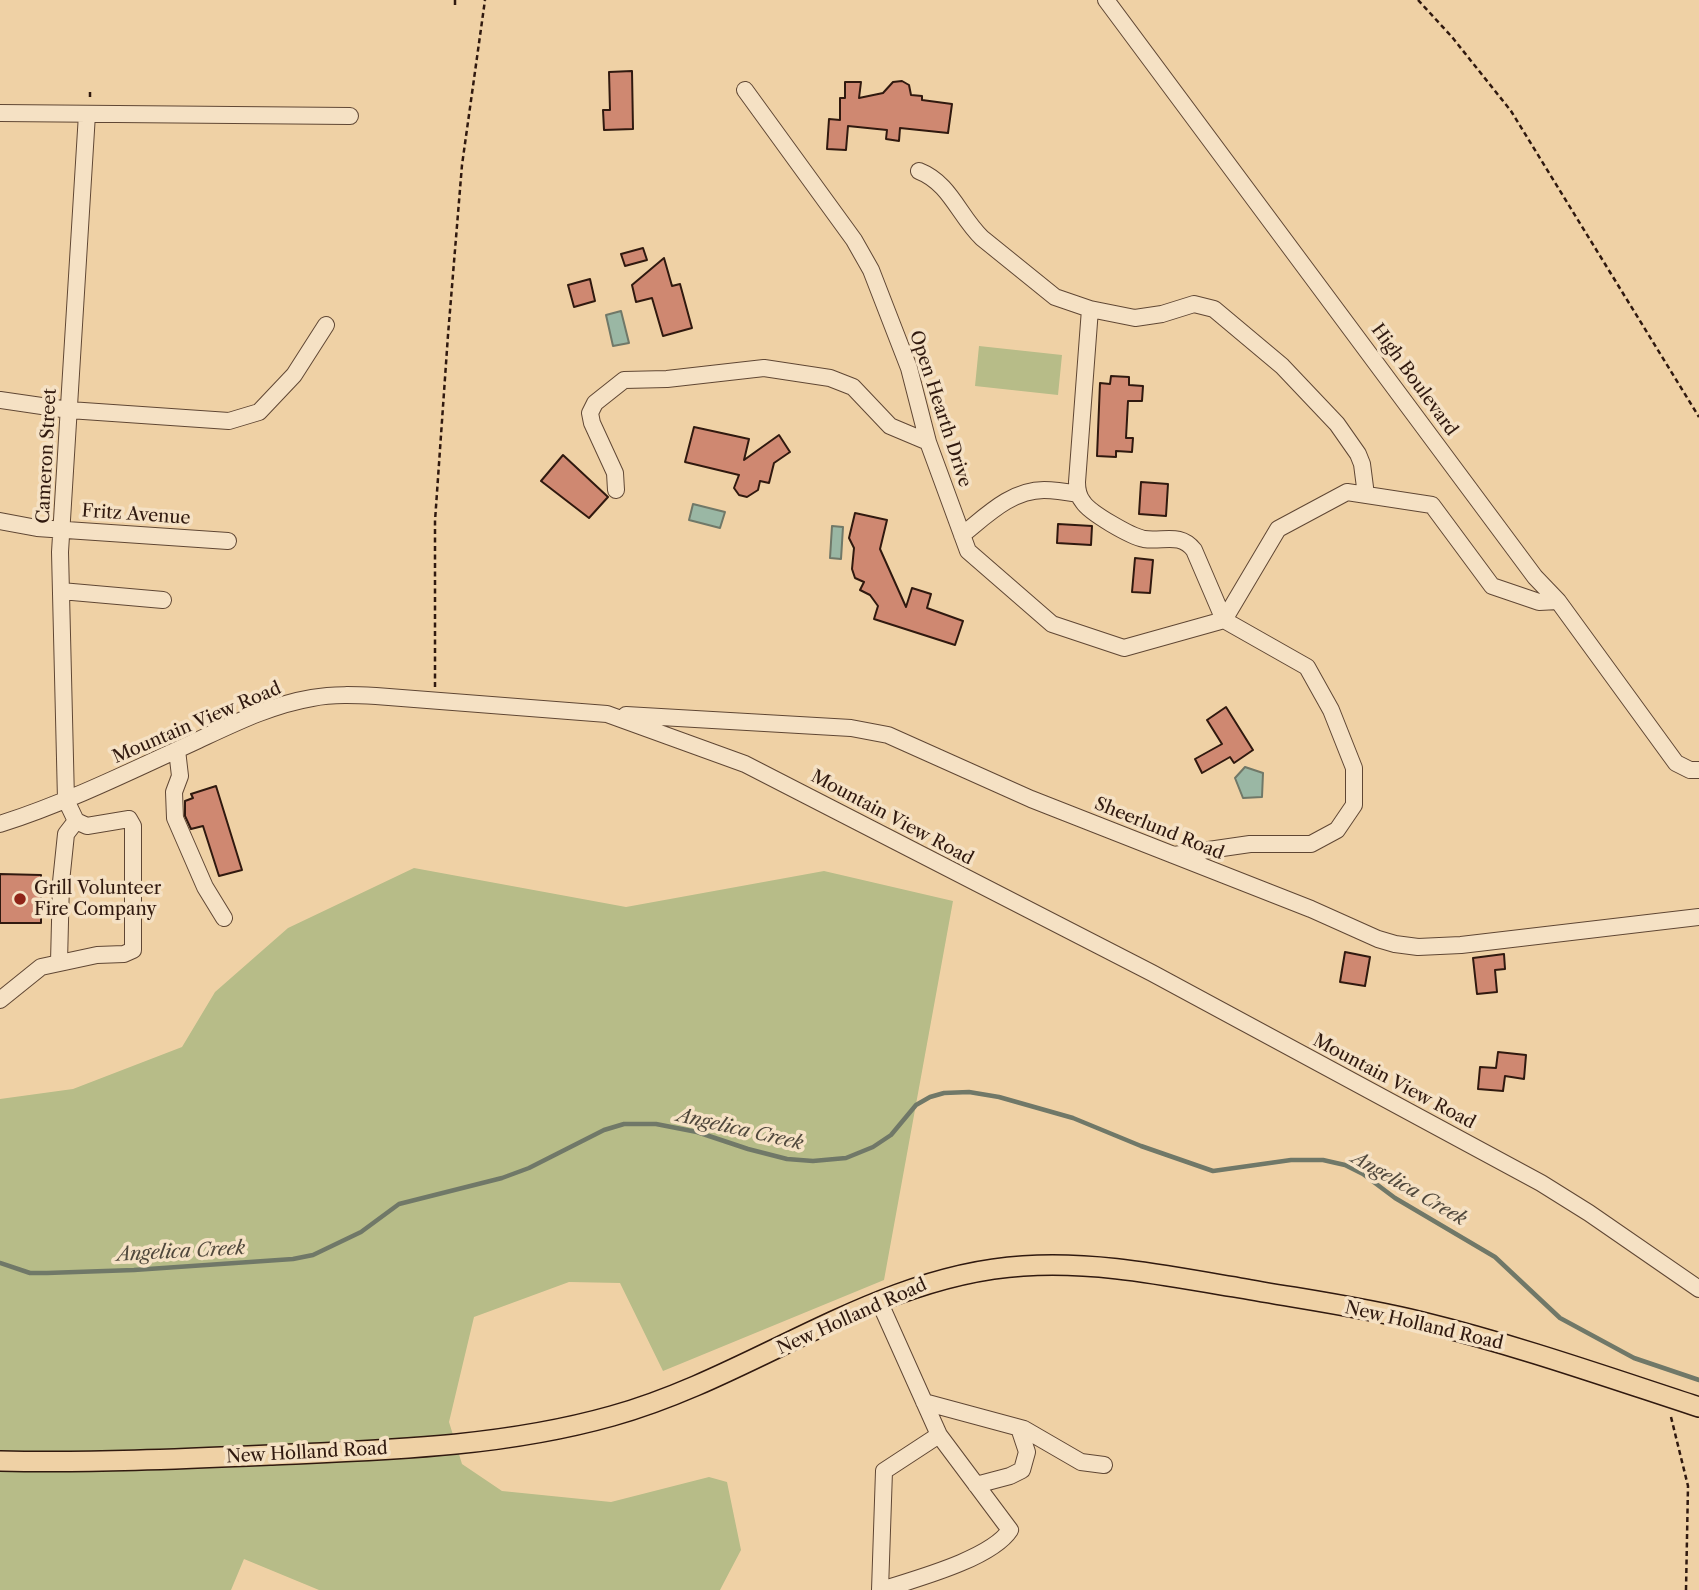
<!DOCTYPE html>
<html>
<head>
<meta charset="utf-8">
<style>
	body { margin:0 }
	canvas { display:block; background:#efd1a5 }
</style>
</head>
<body>
<canvas width="1699" height="1590"></canvas>
<script>
const ctx = document.querySelector('canvas').getContext('2d');
ctx.lineJoin = 'round';
function fill(path, color) { ctx.fillStyle = color; ctx.fill(path, 'evenodd'); }
function strokePath(path, color, width, dash) { ctx.strokeStyle = color; ctx.lineWidth = width; ctx.lineCap = dash ? 'butt' : 'round'; ctx.setLineDash(dash || []); ctx.stroke(path); }
function label(font, color, halo, rows, align = 'center') {
  ctx.font = font + ' "Libre Caslon Text",serif'; ctx.lineWidth = 7; ctx.setLineDash([]); ctx.textBaseline = 'middle'; ctx.strokeStyle = halo; ctx.fillStyle = color; for (const [text, x, y, turn = 0] of rows) {
    ctx.save(); ctx.translate(x, y); ctx.rotate((+turn || 0) * Math.PI / 180); ctx.textAlign = isNaN(turn) ? turn : align; if (halo) ctx.strokeText(text, 0, 0); ctx.fillText(text, 0, 0); ctx.restore();
  }
}
fill(new Path2D(`
	M979 346 1062 355 1058 395 975 386Z
	M414 868 626 907 824 871 953 901 884 1280 663 1371 620 1283 569 1282 474 1317 449 1422 462 1464 502 1491 611 1502 709 1477 727 1482 741 1550 720 1590H319L244 1559 231 1590H0V1099L73 1089 182 1047 215 992 288 928Z`), '#b7bc88');
const water = new Path2D(`
	M621 311 629 343 613 346 606 315Z
	M693 504 725 512 720 528 689 520Z
	M832 526 843 527 841 559 830 558Z
	M1245 767 1263 773 1262 797 1243 798 1235 778Z`);
fill(water, '#9ab7a4');
strokePath(water, '#707868', 2);
strokePath(new Path2D(`
	M0 1263 30 1273H47L134 1270 293 1259 313 1255 361 1232 399 1204 502 1178 529 1168 604 1130 624 1124H656L697 1132 748 1149 787 1159 813 1161 846 1158 873 1147 891 1135 916 1105 930 1097 944 1093 969 1092 999 1097 1073 1118 1141 1146 1213 1171 1291 1160H1323L1345 1165 1363 1174 1395 1198 1495 1257 1560 1318 1634 1358 1699 1380`), '#707868', 4.5);
const building = new Path2D(`
	M632 71 633 129 604 130 603 110H610L609 72Z
	M902 81 909 85 911 95 922 96V100L952 104 948 133 900 128 899 141 886 139 887 130 848 126 846 150 827 149 829 119 840 120V98H845V82H861L859 98 883 93 893 82Z
	M643 248 647 260 625 266 621 254Z
	M664 258 672 286 680 284 692 328 663 336 652 298 636 302 632 285Z
	M590 279 595 301 574 307 568 285Z
	M1111 376 1129 377V385L1143 386 1142 401H1128L1126 438H1133L1132 452 1116 451V457L1097 456 1100 383 1110 384Z
	M694 427 749 439 744 460 779 435 790 452 774 463 769 483 760 481 758 490 747 497 739 495 734 488 739 475 685 462Z
	M563 455 608 497 589 518 541 481Z
	M1141 482 1168 484 1166 516 1139 514Z
	M855 513 887 520 880 549 906 607 912 588 931 594 927 608 963 621 955 645 874 619 878 606 870 595 860 590 864 582 855 578 852 569 854 548 849 538Z
	M1058 524 1092 526 1091 545 1057 543Z
	M1135 558 1153 560 1150 593 1132 592Z
	M1226 707 1253 750 1234 763 1230 757 1202 773 1195 759 1222 744 1207 720Z
	M216 786 242 870 219 876 203 826 191 829 185 816V801L193 798 191 794Z
	M0 874 41 875V923H0Z
	M1345 952 1370 957 1365 986 1340 982Z
	M1504 954 1505 969 1495 970 1497 992 1477 994 1473 958Z
	M1498 1052 1526 1055 1524 1079 1505 1076 1503 1091 1478 1089 1480 1067 1496 1068Z`);
fill(building, '#cf8871');
strokePath(building, '#30190f', 2);
const minor = new Path2D(`
	M1106 0 1535 577 1558 601 1676 763 1690 770H1699
	M745 90 854 240 871 270 909 368 928 442 968 551 1052 624 1124 648 1224 620 1307 667 1331 710 1354 768V805L1337 830 1311 844H1250L1174 855
	M0 113 350 116
	M919 171C950 183 959 216 982 238L1055 297 1090 309 1135 318 1162 314 1194 304 1214 309 1282 366 1337 424 1358 454 1362 464 1366 495
	M1090 309 1077 482C1077 490 1078 496 1083 502 1090 513 1130 536 1144 539 1163 542 1180 532 1194 550L1224 620
	M0 400 69 410 229 421 259 412 294 375 326 325
	M616 490 615 473 592 423 590 413 595 403 624 380 667 379 764 368 830 378 853 387 890 426 928 442
	M0 521 37 528 228 541
	M962 535C986 516 1011 490 1044 490 1055 490 1067 492 1078 494
	M61 591 163 600
	M1224 620 1278 529 1347 492 1432 505 1492 586 1539 602 1558 601
	M626 715 851 728 888 735 1031 799 1311 909 1378 939 1395 944 1418 947 1461 945 1699 917
	M177 750 180 776 174 792 175 818 205 887 224 918
	M0 824C66 803 129 772 192 743 231 725 270 705 312 698 334 694 355 695 376 696L607 714 745 764 1152 973 1541 1183 1589 1213 1699 1289
	M59 962 61 882 66 834 76 821
	M0 1000 41 967 97 955 124 954 133 950V826L129 819 87 826 76 821 66 800 60 552 87 114
	M879 1301 939 1435 1010 1530C991 1559 915 1579 881 1590
	M924 1402 1024 1429 1081 1462 1104 1465
	M976 1485 1010 1476 1022 1470 1027 1452 1019 1428
	M880 1590 884 1471 939 1435`);
const major = new Path2D(`
	M0 1461C91 1463 181 1459 272 1455 386 1450 502 1447 612 1416 753 1377 875 1275 1023 1266 1097 1261 1167 1276 1240 1288 1301 1299 1362 1307 1422 1322 1516 1345 1607 1377 1699 1407`);
strokePath(minor, '#604734', 18);
strokePath(major, '#30190f', 22);
strokePath(new Path2D(`
	M455 0V6
	M1418 0 1452 37 1511 111 1699 417
	M90 97V90
	M435 687V521L448 335 462 165 485 0
	M1671 1417 1688 1486 1686 1590`), '#30190f', 2.5, [5, 3.5]);
strokePath(minor, '#f5e1c4', 16);
strokePath(major, '#efd1a5', 19);
for (const [x, y, r, color] of [
	[20,899,7,"#8f2418"]
]) { const dot = new Path2D(); dot.arc(x, y, r, 0, 2 * Math.PI); ctx.fillStyle = color; ctx.fill(dot); strokePath(dot, '#f5e1c4', 2.5); }
label('18px', '#30190f', '#f5e1c4', [
	["High Boulevard",1414,380,54],
	["Open Hearth Drive",940,409,72],
	["Cameron Street",47,456,-87],
	["Fritz Avenue",136,515,4],
	["Mountain View Road",197,723,-23],
	["Mountain View Road",892,818,28],
	["Sheerlund Road",1159,829,22],
	["Mountain View Road",1394,1082,28],
	["New Holland Road",852,1317,-24],
	["New Holland Road",1424,1326,13],
	["New Holland Road",307,1453,-3]
]);
label('18px', '#30190f', '#f5e1c4', [
	["Grill Volunteer",34,889],
	["Fire Company",34,910]
], 'left');
label('italic 19px', '#50483c', '#f5e1c4', [
	["Angelica Creek",740,1130,13],
	["Angelica Creek",1409,1189,30],
	["Angelica Creek",181,1252,-3]
]);
</script>
</body>
</html>
